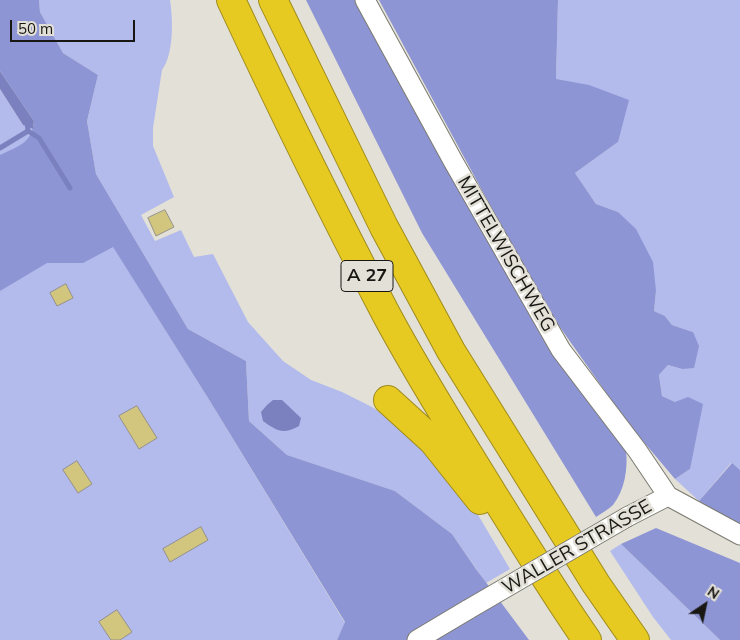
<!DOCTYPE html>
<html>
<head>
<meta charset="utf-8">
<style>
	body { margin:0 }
	#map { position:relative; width:740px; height:640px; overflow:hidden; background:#e3e1d7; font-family:Mulish,sans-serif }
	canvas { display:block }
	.north { position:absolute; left:680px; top:580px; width:50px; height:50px; -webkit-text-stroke:4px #e3e1d7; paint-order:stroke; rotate:34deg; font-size:14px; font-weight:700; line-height:20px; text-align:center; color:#181714 }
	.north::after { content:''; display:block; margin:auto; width:18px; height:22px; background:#181714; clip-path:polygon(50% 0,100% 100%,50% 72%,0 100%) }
	.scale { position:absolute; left:10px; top:20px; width:125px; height:22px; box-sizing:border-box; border:2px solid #181714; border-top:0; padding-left:6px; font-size:15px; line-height:18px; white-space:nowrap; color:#181714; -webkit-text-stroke:4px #e3e1d7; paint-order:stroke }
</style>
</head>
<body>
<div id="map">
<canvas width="740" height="640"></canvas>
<div class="north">N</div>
<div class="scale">50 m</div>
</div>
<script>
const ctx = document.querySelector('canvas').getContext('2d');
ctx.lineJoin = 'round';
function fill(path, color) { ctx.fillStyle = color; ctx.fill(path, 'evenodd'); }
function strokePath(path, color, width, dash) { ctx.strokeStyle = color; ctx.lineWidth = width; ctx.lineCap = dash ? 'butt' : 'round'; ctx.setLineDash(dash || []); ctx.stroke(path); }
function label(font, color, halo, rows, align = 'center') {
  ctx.font = font + ' Mulish,sans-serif'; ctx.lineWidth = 5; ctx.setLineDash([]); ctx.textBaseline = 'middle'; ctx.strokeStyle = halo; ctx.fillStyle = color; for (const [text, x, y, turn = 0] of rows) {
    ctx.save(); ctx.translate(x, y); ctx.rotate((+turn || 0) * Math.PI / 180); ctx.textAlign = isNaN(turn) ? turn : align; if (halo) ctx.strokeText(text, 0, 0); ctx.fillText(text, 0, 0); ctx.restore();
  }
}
fill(new Path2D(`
	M39 0H170C173 19 174 54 162 70L153 128V146L174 197 141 215 155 241 181 230 194 257 213 254 248 322 283 361 311 380 342 392 372 407 405 430 474 508 510 569 486 583 452 534 395 491 287 455 249 421 246 361 188 329 96 174 87 121 98 75 63 53 40 12Z
	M558 0H740V470L731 463 699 501 675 479 690 469 675 402 662 396 659 375 668 365 682 369 693 332 672 325 665 316 654 311 656 291 618 212 596 204 575 173 618 142 556 79Z
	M0 89 23 125 33 129 45 138 208 398 345 623 337 640H0Z
	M621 544 720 640H671L653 617 610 551Z`), '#b3baec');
fill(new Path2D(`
	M0 0H39L40 12 63 53 98 75 87 121 96 174 188 329 246 361 249 421 287 455 395 491 452 534 476 569 529 640H337L345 622 208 398 113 247 83 263H47L0 291V155C18 146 32 144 34 121L0 71Z
	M306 0H357L400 85 547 346 626 450C628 468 625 490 613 505 609 509 602 513 596 517L422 233Z
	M379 0H558L556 79 589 85 629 100 618 142 575 173 596 204 618 212 636 229 653 262 656 291 654 311 665 316 672 325 693 332 699 346 694 368 682 369 668 365 659 375 662 396 675 402 688 397 703 404 690 469 675 479 626 421 543 303Z
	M732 463 740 470V526L699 501Z
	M656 528 740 563V640H720L621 544Z`), '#8e95d4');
fill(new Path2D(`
	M0 71 34 121 33 129 23 125 0 89Z
	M273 400H282L301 418 299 426C283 435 277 431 263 421L261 412 267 405Z`), '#7b81be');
strokePath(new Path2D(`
	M28 131 39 138 70 188
	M0 148 28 131 27 122`), '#7b81be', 5);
const building = new Path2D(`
	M165 210 174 227 156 236 148 218Z
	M66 284 73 298 57 306 50 293Z
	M137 406 157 438 139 449 119 416Z
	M77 461 92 484 78 493 63 470Z
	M201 527 208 540 170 562 163 549Z
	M117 610 132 632 120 640H111L99 622Z`);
fill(building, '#d2c57e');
strokePath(building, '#949289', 1);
const minor = new Path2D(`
	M365 0 453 161 561 350 637 450 668 496 740 535
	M627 517 668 496
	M417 640 469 609`);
const motorway = new Path2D(`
	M231 0C280 105 331 209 385 312 418 374 456 434 493 494 524 543 554 593 587 640
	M273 0 384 227 451 351 596 584 635 640
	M388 400 433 441 480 500`);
strokePath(minor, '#7b7a71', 21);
strokePath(motorway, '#9f8b1c', 30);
strokePath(minor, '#fff', 19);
strokePath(motorway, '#e7ca21', 28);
const minorBridge = new Path2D(`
	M469 609 627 517`);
strokePath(minorBridge, '#7b7a71', 21, []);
strokePath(minorBridge, '#fff', 19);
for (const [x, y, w] of [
	[367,276,52]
]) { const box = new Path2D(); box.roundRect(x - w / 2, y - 15.5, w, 31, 4); ctx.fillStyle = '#e3e1d7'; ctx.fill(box); strokePath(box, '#181714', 1); }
label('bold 18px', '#181714', null, [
	["A 27",367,276]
]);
label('19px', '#181714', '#e3e1d7', [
	["MITTELWISCHWEG",506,254,60],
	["WALLER STRASSE",577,547,-30]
]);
</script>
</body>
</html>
